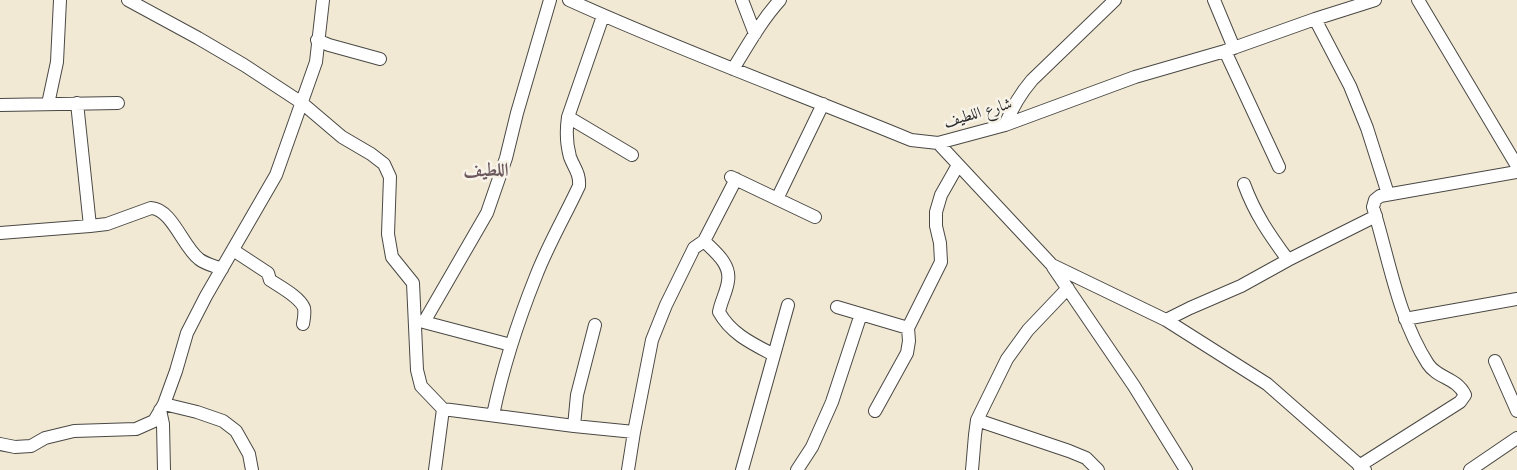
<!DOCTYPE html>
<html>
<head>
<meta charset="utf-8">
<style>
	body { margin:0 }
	canvas { display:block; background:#f2e9d4 }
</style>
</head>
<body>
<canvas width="1517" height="470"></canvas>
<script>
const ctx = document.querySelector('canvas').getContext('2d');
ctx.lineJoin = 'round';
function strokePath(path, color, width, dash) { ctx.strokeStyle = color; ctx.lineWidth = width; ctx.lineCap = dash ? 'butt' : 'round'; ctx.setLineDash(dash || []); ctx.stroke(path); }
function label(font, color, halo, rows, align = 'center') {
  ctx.font = font + ' Cardo,Amiri,serif'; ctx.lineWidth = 5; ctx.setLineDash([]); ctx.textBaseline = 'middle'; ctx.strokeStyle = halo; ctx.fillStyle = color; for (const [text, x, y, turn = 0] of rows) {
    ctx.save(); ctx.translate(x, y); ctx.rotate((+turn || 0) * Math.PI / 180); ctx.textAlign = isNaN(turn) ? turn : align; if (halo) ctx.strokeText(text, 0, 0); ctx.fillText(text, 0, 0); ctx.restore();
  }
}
const minor = new Path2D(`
	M128 0 198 38 244 65 302 103 342 137 371 154 384 164 390 177 388 234 392 257 413 283 417 370 421 386 443 409 574 426 634 432
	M569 0C681 51 797 93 911 140L938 143 1005 125 1135 77 1225 51 1315 19 1375 0
	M742 0 755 34
	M1214 0 1234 48
	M1418 0 1517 166
	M1315 19 1350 86 1367 128 1388 194
	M317 40 329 45 380 59
	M1225 51 1279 167
	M733 69C748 45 761 21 780 0
	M77 103 90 226
	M48 104 57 62 60 0
	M0 105 118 103
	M568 117 632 155
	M1005 125C1012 108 1020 94 1032 80L1115 0
	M938 143 1052 265 1166 320 1267 384 1365 470
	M731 177 815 217
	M1244 184C1255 214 1269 234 1288 260
	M777 199 823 104
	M0 233 90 226 107 224 151 208C172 209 183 247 199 259 205 264 215 266 222 269
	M704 241C715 252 731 264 728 281 727 291 721 301 719 312 731 334 753 344 774 355
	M233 250 268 273 270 280C279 286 300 297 304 308 305 313 304 319 303 324
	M1053 267 1134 386 1186 470
	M837 307 908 328
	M1405 319 1517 299
	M416 320 511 345
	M1166 320 1190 308 1241 286 1288 260 1376 216
	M424 322 487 213 506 158 517 113 550 0
	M1495 361 1517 411
	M164 404 197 412 223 421 236 431 249 454 252 470
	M160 410 163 424 164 470
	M875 411 907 353 909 341 908 328 941 262 940 243 936 226V212L941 195 958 165
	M493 415C503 367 518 321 536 276 548 245 565 216 579 186 580 173 574 168 570 157 566 143 566 131 568 117L603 16
	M977 420 1069 451 1086 458 1098 470
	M574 426 577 395 595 325
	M0 444 15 447 31 446 45 438 74 431 136 429 154 421 164 404 176 371 187 333 206 296 276 175 316 62 323 0
	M1359 466 1460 402 1465 395C1456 377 1438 379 1428 364 1398 318 1389 259 1373 207L1375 200 1380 196 1517 172
	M435 470 443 409
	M628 470 634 432 652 340 666 305 694 248 704 241 736 179
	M742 470 788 305
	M797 470 812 447 832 402 861 314
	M972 470 975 435 977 420 1007 359 1028 330 1068 288
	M1470 470 1517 438`);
strokePath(minor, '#494844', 14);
strokePath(minor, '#fff', 12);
label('16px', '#2b2b2b', '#f7f3e8', [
	["شارع اللطيف",978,114,-16]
]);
label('bold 19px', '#6c585e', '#f7f3e8', [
	["اللطيف",486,172]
]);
</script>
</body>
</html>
